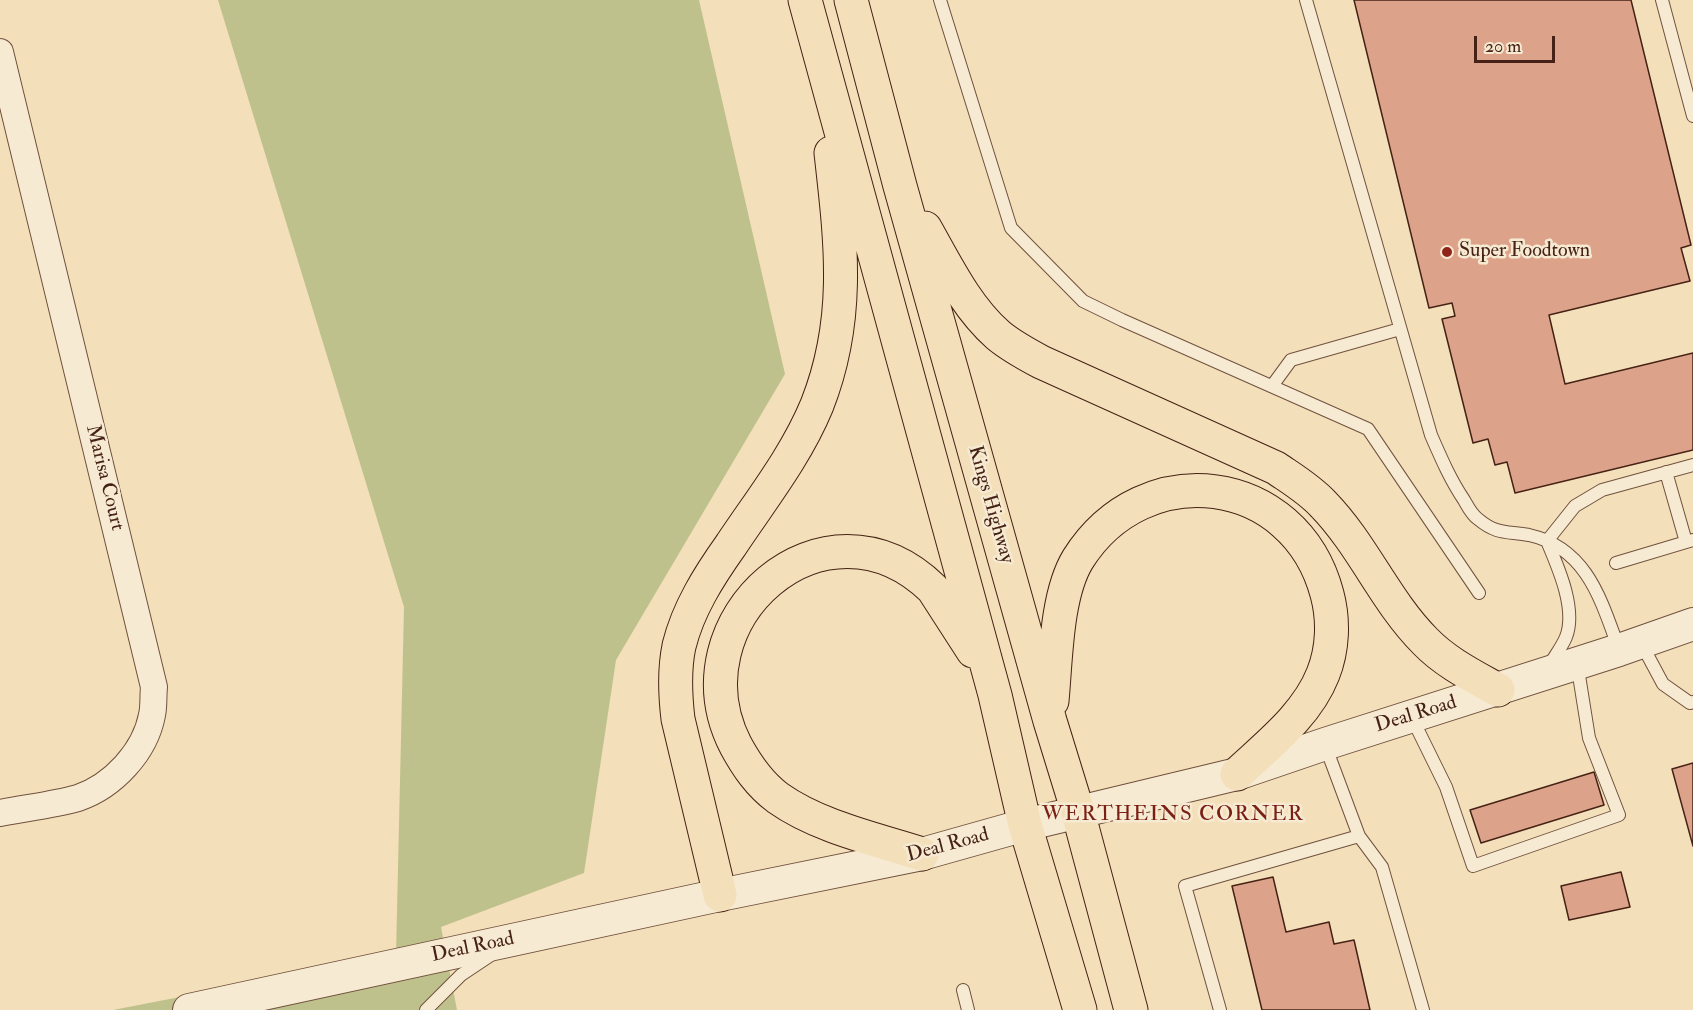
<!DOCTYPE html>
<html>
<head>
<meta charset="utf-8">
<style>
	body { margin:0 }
	#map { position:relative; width:1693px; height:1010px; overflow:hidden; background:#f3dfb9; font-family:"IM FELL Double Pica",serif }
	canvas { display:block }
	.scale { position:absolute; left:1474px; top:36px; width:81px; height:27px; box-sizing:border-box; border:3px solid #452215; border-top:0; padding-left:8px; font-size:18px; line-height:21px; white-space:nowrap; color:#452215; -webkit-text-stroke:4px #f7ead2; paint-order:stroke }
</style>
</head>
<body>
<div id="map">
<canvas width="1693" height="1010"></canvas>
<div class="scale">20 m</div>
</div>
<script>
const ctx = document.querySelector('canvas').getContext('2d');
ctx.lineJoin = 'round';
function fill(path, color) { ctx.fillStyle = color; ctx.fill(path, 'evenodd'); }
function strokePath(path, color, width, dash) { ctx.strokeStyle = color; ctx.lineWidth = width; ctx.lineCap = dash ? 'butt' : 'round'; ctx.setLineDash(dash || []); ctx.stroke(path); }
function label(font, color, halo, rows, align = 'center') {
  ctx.font = font + ' "IM FELL Double Pica",serif'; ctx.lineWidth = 5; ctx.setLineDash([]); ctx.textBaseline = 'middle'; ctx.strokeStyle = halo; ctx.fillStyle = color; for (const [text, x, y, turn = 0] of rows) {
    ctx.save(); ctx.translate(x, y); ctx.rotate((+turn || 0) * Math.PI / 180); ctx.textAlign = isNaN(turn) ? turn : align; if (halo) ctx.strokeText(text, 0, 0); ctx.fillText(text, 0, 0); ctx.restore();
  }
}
fill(new Path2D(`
	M218 0H699L785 374 616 660 584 873 441 927 457 1010H113L396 955 404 607Z`), '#bfc18c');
const building = new Path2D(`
	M1354 0H1631L1691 245 1681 248 1690 281 1549 315 1565 384 1693 353V450L1515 493 1507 462 1495 465 1488 439 1473 443 1442 319 1455 316 1452 303 1429 308Z
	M1693 763V846L1672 769Z
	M1594 772 1604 805 1481 843 1470 810Z
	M1621 872 1630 907 1569 920 1561 886Z
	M1273 877 1286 932 1329 922 1334 944 1354 940 1370 1010H1262L1232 886Z`);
fill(building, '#dda38a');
strokePath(building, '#452215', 1.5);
const service = new Path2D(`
	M940 0 1011 228 1083 301 1122 320 1368 429 1479 593
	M1306 0 1431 435C1441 458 1450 479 1464 500 1468 507 1472 515 1478 519 1497 535 1507 531 1529 535 1587 548 1601 600 1619 649
	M1662 0 1693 116
	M1272 386 1291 360 1400 329
	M1666 472 1686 542
	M1547 541 1575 506 1602 490 1693 465
	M1547 541C1558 567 1577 609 1566 637 1562 647 1554 657 1549 666
	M1616 563 1693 540
	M1641 643 1663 684 1690 703 1693 702
	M1412 718 1446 787 1473 866 1619 815 1589 738 1577 663
	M1325 745 1359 836 1382 867 1423 1010
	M963 990 968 1010
	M426 1010 461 975 491 955
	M1220 1010 1185 886 1359 836`);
const minor = new Path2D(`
	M0 52 154 687C153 696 154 706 152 715 145 752 113 786 78 798 53 805 25 808 0 813`);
const tertiary = new Path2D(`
	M189 1010 720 895 922 854 1025 825 1237 774 1325 744 1619 650 1693 624`);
const primary = new Path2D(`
	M805 0 995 695 1025 825 1080 1010
	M851 0 900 186 1050 721 1078 812 1131 1010
	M925 228C946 265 966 307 998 335 1011 346 1026 354 1041 362L1276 468C1292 479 1309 489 1323 504 1363 545 1385 601 1425 641 1445 662 1473 676 1498 690
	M1052 701C1056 659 1056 595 1078 559 1144 454 1295 473 1327 594 1334 620 1333 649 1323 674 1307 715 1268 745 1237 774
	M922 854C875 839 819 827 778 798 759 784 747 766 736 746 671 620 825 484 933 589L973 651
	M720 895 678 719C675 694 674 670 679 646 688 609 709 576 731 545 761 500 796 456 817 405 851 319 841 242 831 153`);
strokePath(service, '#70513e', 14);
strokePath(minor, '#70513e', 28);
strokePath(tertiary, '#70513e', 34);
strokePath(primary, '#452215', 35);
strokePath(service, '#f7ead2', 12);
strokePath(minor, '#f7ead2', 26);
strokePath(tertiary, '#f7ead2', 32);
strokePath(primary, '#f3dfb9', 33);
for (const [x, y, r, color] of [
	[1447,252,6,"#8f2418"]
]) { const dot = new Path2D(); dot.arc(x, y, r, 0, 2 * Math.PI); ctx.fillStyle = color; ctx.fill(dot); strokePath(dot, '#f7ead2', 2); }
label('20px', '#452215', '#f7ead2', [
	["Super Foodtown",1459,252]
], 'left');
label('20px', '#452215', '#f7ead2', [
	["Marisa Court",104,478,76],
	["Kings Highway",990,505,74],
	["Deal Road",1416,715,-17],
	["Deal Road",948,846,-15],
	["Deal Road",473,948,-12]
]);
ctx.letterSpacing = '1.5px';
label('21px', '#7a1f14', '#f7ead2', [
	["WERTHEINS CORNER",1173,815]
]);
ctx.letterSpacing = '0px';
</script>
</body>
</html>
